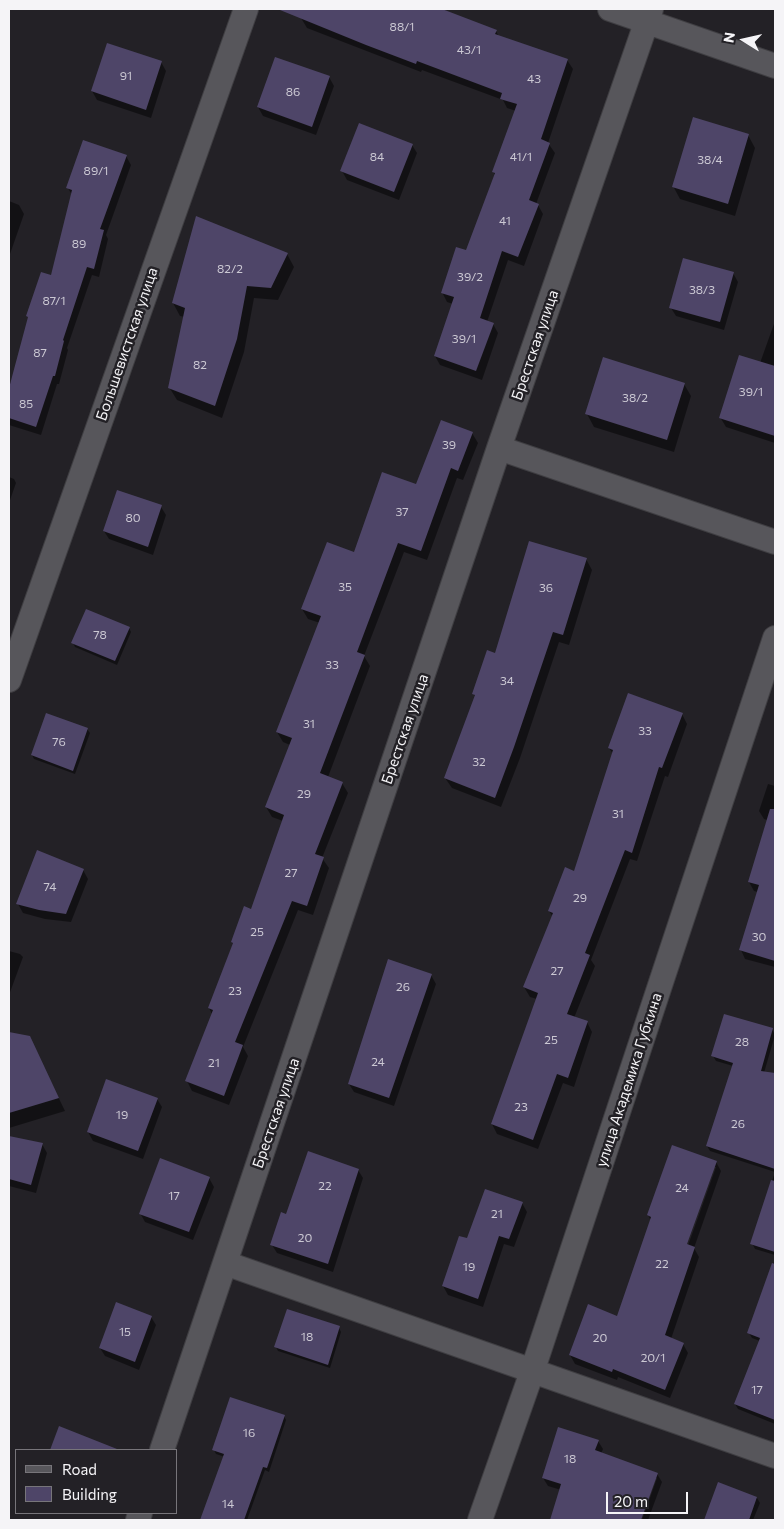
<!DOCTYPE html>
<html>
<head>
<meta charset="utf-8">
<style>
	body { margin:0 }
	#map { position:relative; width:784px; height:1529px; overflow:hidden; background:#232126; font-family:Commissioner,sans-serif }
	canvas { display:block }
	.frame { position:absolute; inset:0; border:10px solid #f5f4f7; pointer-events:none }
	.legend { position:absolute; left:15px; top:1449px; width:162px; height:65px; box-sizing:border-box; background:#232126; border:1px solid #77757a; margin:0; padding:6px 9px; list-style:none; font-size:15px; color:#f5f4f7 }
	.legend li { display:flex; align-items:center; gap:10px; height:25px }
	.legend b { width:25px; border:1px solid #77757a }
	.north { position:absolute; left:719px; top:15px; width:50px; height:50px; -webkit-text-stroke:4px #232126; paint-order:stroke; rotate:280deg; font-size:14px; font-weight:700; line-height:20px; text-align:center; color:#f5f4f7 }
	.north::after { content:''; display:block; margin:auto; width:18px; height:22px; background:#f5f4f7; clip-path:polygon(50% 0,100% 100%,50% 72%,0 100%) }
	.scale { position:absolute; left:606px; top:1492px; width:82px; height:22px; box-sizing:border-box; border:2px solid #f5f4f7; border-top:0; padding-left:6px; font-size:15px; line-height:18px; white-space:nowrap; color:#f5f4f7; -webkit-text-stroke:4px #232126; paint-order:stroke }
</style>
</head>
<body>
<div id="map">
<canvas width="784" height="1529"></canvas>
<div class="frame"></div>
<ul class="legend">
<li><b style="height:6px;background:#57565b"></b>Road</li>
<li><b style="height:14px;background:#4e4568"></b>Building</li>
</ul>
<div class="north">N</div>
<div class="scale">20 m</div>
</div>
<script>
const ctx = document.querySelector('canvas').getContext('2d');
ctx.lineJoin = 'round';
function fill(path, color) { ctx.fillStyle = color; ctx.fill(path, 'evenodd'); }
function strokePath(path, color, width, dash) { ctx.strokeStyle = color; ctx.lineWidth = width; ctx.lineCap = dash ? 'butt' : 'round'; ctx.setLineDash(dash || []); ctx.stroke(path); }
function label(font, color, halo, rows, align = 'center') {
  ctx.font = font + ' Commissioner,sans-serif'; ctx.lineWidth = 5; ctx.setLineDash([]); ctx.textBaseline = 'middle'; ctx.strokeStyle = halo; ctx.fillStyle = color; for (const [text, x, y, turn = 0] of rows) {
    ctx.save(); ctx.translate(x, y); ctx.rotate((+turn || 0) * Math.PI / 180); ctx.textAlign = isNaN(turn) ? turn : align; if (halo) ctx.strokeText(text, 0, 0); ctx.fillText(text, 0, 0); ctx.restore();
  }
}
fill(new Path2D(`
	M305 9H446L445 11 496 31 499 37 567 60 573 69 548 143 555 153 536 204 538 205 543 214 524 266 508 260 487 322 493 324 498 333 482 380 440 365 435 356 453 304 447 302 442 292 467 252 495 176 493 171 516 111 507 108 503 100 422 70 421 72 307 28 301 18Z
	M161 62 166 71 151 118 97 100 92 91Z
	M329 77 334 86 316 135 263 116 258 107Z
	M748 135 755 148 735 216 680 199 673 186Z
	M412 145 417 153 399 200 347 180 342 171Z
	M126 156 131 165 106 235 108 239 99 277 92 275 67 348 68 350 59 384H57L41 435 9 425V386L51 277 72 195 68 188Z
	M9 201 19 205 24 214 10 254Z
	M287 254 294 267 278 300 254 298 244 352 222 418 177 400 169 387 185 317 180 316 173 303Z
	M733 273 738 282 724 330 676 316 671 308Z
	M775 321V443L726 427 720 417 760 363Z
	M684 384 691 396 674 452 594 427 587 414Z
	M472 433 478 443 463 480 457 478 427 560 404 552 364 656 370 666 328 777 342 783 348 793 322 858 329 868 313 915 298 910 243 1047 248 1056 229 1105 192 1091 187 1081 212 1014 209 1008 233 944 232 942 252 911 283 821 272 817 266 807 290 745 283 742 277 732 320 623 308 619 302 609 355 554 416 486Z
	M9 477 14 479 16 483 9 503Z
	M161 507 166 515 153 555 109 539 104 531Z
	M586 559 592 570 569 645 559 642 520 758 501 807 452 788 445 778 476 698 474 694 495 654Z
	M129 628 131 632 117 665 75 647 73 643Z
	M682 714 687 724 668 777 665 776 637 861 630 859 591 960 595 966 574 1018 587 1022 592 1032 574 1087 563 1083 538 1149 497 1134 492 1124 537 999 530 997 524 987 553 917 549 911 575 872 613 754 609 748Z
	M87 729 90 733 75 774 34 759 32 755Z
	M768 784 775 786V967L745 959 741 950 758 892 754 891 749 882 767 820 764 819 759 811Z
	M83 870 88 879 71 922 45 919 23 913 18 904Z
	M9 951 20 954 23 957 9 995Z
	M431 975 436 984 394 1106 354 1092 349 1084Z
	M772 1029 775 1035 759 1090 775 1095V1255L755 1249 752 1243 775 1172 710 1151 707 1146 733 1066 716 1061 713 1056Z
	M9 1034 29 1037 65 1111 9 1128Z
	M157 1099 162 1107 143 1159 93 1141 88 1132Z
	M9 1138 42 1144 47 1153 36 1193 9 1186Z
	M716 1162 721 1171 694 1248 699 1257 671 1339 683 1344 688 1353 670 1398 618 1377 617 1380 575 1364 570 1355 618 1317 651 1221 648 1215ZM714 1167H716L686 1251 684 1250Z
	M358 1170 363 1178 333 1272 277 1253 272 1245 287 1216Z
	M209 1178 214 1187 193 1240 145 1222 140 1213Z
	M522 1203 527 1212 514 1247 504 1244 483 1307 448 1295 443 1286 468 1240Z
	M775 1259V1424L738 1409 735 1404 760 1341 752 1338 749 1333Z
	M151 1317 156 1325 139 1370 105 1356 100 1348Z
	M339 1328 341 1332 330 1368 278 1351 276 1347Z
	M284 1416 286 1420 269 1472 265 1470 247 1520H201L225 1457 216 1454 214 1450Z
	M60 1428 107 1446 109 1450H51Z
	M598 1441 603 1449 601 1454 657 1474 662 1482 648 1520H642L657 1478H654L640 1520H635L616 1514 614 1520H551L561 1490 548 1486 543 1478Z
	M719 1484 757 1498 760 1503 753 1520H705Z`), '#0007');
fill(new Path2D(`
	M280 9H442L497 30 495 34 568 59 541 139 550 143 529 200 539 204 518 257 502 251 480 318 494 323 476 371 434 356 454 297 441 293 456 247 466 250 495 173 492 172 517 104 500 99 502 93 417 61 416 64 366 45 280 10Z
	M107 43 162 61 146 110 91 91Z
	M275 57 330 76 312 127 257 107Z
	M693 117 749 134 728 204 672 187Z
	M359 123 413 144 394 192 340 171Z
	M83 140 127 155 100 229 104 230 94 269 87 267 63 340 64 341 55 376H53L36 427 9 418V388L28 317 26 316 41 272 51 275 72 190 66 188Z
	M196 216 288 253 271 288 247 286 237 339 215 406 168 388 185 308 172 303Z
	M683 258 734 272 720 322 669 308Z
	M739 355 775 366V436L719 418Z
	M603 357 685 383 667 440 585 414Z
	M441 420 473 432 458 471 451 468 421 551 398 543 357 652 365 655 320 773 343 782 315 854 324 857 307 906 292 901 235 1042 243 1045 224 1096 185 1081 213 1010 208 1008 233 943 231 942 244 906 251 909 284 815 265 807 292 738 276 732 321 616 301 609 327 542 354 552 382 472 416 484Z
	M117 490 162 505 148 547 103 531Z
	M529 541 587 558 563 635 553 632 514 747 495 798 444 778 475 695 472 694 487 650 495 653Z
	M86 609 130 627 115 661 71 643Z
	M628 693 683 713 662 768 659 767 632 853 625 850 585 953 590 955 567 1014 588 1021 568 1078 557 1074 533 1140 491 1124 538 993 523 987 553 913 548 911 565 867 574 871 613 750 608 748Z
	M46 713 88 728 73 771 31 755Z
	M770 809H775V961L739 950 759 885 748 882Z
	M37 850 84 869 66 914 39 910 16 904Z
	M388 959 432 974 389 1098 348 1084Z
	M724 1014 773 1028 761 1071 775 1073V1169L706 1146 733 1063 711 1056Z
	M9 1032 30 1036 59 1098 9 1113Z
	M106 1079 158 1098 138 1151 87 1132Z
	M9 1136 43 1143 31 1185 9 1179Z
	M672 1145 717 1161 687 1244 695 1247 665 1335 684 1343 665 1390 613 1369 612 1372 569 1355 588 1304 617 1316 651 1217 647 1215Z
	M308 1151 359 1169 328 1264 270 1245 281 1212 286 1214Z
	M160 1158 210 1177 189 1232 139 1214Z
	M771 1180 775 1181V1252L750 1244Z
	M485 1189 523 1202 509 1239 499 1236 478 1299 442 1286 459 1236 467 1238Z
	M772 1263 775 1264V1420L734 1404 760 1338 747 1333Z
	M116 1302 152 1316 135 1362 99 1348Z
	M287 1309 340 1326 328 1365 274 1347Z
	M230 1397 285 1415 267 1468 263 1467 244 1520H200L224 1454 212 1450Z
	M59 1426 117 1449 116 1450H50Z
	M558 1427 599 1440 595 1450 658 1473 641 1520H550L561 1484 542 1478Z
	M718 1482 757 1497 749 1520H704Z`), '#4e4568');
const street = new Path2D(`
	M610 9 775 66
	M499 448 775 542
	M9 680 246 9
	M225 1263 775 1456
	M162 1450 499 448 651 9
	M138 1520 140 1513
	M480 1520 532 1372 775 638`);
strokePath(street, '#3f3e42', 26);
strokePath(street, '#57565b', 24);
label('12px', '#cbc8d3', null, [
	["88/1",402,27],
	["43/1",469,50],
	["91",126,76],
	["43",534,79],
	["86",293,92],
	["84",377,157],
	["41/1",521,157],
	["38/4",710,160],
	["89/1",96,171],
	["41",505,221],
	["89",79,244],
	["82/2",230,269],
	["39/2",470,277],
	["38/3",702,290],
	["87/1",54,301],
	["39/1",464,339],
	["87",40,353],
	["82",200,365],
	["39/1",751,392],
	["38/2",635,398],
	["85",26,404],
	["39",449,445],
	["37",402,512],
	["80",133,518],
	["35",345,587],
	["36",546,588],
	["78",100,635],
	["33",332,665],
	["34",507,681],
	["31",309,724],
	["33",645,731],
	["76",59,742],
	["32",479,762],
	["29",304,794],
	["31",618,814],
	["27",291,873],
	["74",50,887],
	["29",580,898],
	["25",257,932],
	["30",759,937],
	["27",557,971],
	["26",403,987],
	["23",235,991],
	["25",551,1040],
	["28",742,1042],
	["24",378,1062],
	["21",214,1063],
	["23",521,1107],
	["19",122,1115],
	["26",738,1124],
	["22",325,1186],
	["24",682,1188],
	["17",174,1196],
	["21",497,1214],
	["20",305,1238],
	["22",662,1264],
	["19",469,1267],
	["15",125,1332],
	["18",307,1337],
	["20",600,1338],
	["20/1",653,1358],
	["17",757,1390],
	["16",249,1433],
	["18",570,1459],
	["14",228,1504]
]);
label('15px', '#f5f4f7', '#232126', [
	["Большевистская улица",127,344,-71],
	["Брестская улица",535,345,-71],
	["Брестская улица",405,729,-71],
	["улица Академика Губкина",629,1080,-72],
	["Брестская улица",276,1113,-71]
]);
</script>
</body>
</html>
